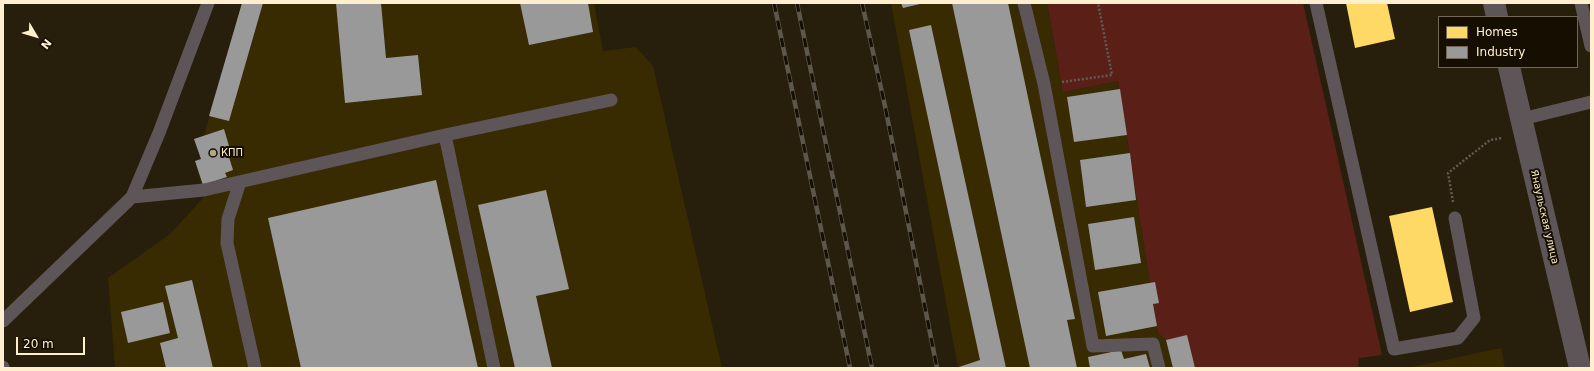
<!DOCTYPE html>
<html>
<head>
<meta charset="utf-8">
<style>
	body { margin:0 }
	#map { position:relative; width:1594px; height:371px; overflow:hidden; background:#271f0b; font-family:"DejaVu Sans",sans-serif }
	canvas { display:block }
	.frame { position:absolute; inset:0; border:4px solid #fef0cf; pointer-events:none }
	.legend { position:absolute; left:1438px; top:16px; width:140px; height:52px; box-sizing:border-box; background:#160e00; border:1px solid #736853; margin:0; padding:5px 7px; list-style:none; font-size:12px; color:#fef0cf }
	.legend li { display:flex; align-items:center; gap:8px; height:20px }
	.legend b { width:20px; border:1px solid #736853 }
	.north { position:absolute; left:16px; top:16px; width:40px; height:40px; -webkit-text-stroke:3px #160e00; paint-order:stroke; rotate:128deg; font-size:11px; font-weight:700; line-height:16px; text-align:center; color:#fef0cf }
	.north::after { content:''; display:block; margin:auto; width:14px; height:18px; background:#fef0cf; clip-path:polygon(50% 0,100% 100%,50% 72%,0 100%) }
	.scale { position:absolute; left:16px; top:337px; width:69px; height:18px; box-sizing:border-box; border:2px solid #fef0cf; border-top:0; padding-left:5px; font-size:12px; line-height:14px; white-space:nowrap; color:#fef0cf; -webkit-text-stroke:3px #160e00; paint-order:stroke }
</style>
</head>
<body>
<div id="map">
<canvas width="1594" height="371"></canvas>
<div class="frame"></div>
<ul class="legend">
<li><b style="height:11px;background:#ffd966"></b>Homes</li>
<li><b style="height:11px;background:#999"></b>Industry</li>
</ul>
<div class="north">N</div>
<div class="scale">20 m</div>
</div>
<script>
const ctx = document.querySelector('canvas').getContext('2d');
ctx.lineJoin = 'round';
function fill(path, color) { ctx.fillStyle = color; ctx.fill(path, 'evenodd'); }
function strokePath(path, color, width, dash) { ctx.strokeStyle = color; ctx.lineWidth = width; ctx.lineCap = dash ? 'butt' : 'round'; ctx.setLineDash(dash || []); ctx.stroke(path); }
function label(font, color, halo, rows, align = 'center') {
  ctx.font = font + ' "DejaVu Sans",sans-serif'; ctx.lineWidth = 4; ctx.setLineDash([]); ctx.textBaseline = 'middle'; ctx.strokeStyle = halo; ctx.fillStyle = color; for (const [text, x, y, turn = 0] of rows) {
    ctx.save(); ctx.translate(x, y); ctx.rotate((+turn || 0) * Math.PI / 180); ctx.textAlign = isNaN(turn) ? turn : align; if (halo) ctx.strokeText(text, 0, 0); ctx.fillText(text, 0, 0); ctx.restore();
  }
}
fill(new Path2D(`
	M242 3H594L603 51 636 47 653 66 722 368H115L108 278 170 234 205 196 195 161 201 159 194 139 204 136Z
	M891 3H1047L1063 92 1118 81 1158 333 1184 355 1188 368H958Z
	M1501 348 1505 368H1407Z`), '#382a01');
fill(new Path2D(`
	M1047 3H1303L1382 355 1359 358 1358 368H1188L1184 355 1158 333 1118 81 1063 92Z`), '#5a2018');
fill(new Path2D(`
	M1346 3H1387L1395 39 1355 48Z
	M1432 207 1453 302 1410 312 1389 216Z`), '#ffd966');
fill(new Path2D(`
	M242 3H263L229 121 209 116Z
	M336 3H381L386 58 418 55 422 95 345 103Z
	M520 3H588L593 32 529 45Z
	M901 3H920V4L903 8Z
	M952 3H1008L1075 319 1067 320 1077 368H1030Z
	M931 25 1006 368H956L980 360 909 30Z
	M1120 89 1127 135 1074 142 1067 97Z
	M224 129 229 146 226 147 233 170 225 173 227 177 203 185 195 161 201 159 194 139Z
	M1130 153 1136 200 1086 207 1080 160Z
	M436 180 478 368H301L268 218Z
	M546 190 569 289 536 296 552 368H515L478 205Z
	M1134 217 1141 263 1095 270 1088 224Z
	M192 280 213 368H166L160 343 178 338 165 286Z
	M1155 282 1159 303 1153 304 1157 326 1106 336 1098 292Z
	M163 302 170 333 128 343 121 312Z
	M1187 335 1195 368H1173L1166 340Z
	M1121 350 1124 359 1146 354 1150 368H1090L1088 357Z`), '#999');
strokePath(new Path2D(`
	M1062 82 1112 75 1098 3
	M1453 202 1448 173 1490 140 1503 138`), '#625b55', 2.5, [2, 2]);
strokePath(new Path2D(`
	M1024 3 1044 84 1093 346 1153 344 1159 368
	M1316 3 1394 349 1458 338 1474 318 1455 218
	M1581 3 1591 46
	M1522 119 1591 102
	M445 135 611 100
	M240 182 228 219 227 243 255 368
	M132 197 204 190 445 135 494 368
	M3 321 132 197 159 133 208 3
	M3 367V368`), '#5d5558', 13);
strokePath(new Path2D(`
	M1494 3 1497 17
	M1509 67 1580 368`), '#5d5558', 22);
const rail = new Path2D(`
	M774 3 850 368
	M797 3 872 368
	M862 3 885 106 937 368`);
strokePath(rail, '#5d564c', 4.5);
strokePath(rail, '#160e00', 3, [9]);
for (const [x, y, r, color] of [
	[213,153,4,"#b3a78a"]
]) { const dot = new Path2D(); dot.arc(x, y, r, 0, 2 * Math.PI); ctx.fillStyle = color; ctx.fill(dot); strokePath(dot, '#160e00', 1.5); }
label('10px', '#fef0cf', '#160e00', [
	["КПП",221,153]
], 'left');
label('10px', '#fef0cf', '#160e00', [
	["Янаульская улица",1544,217,77]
]);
</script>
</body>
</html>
